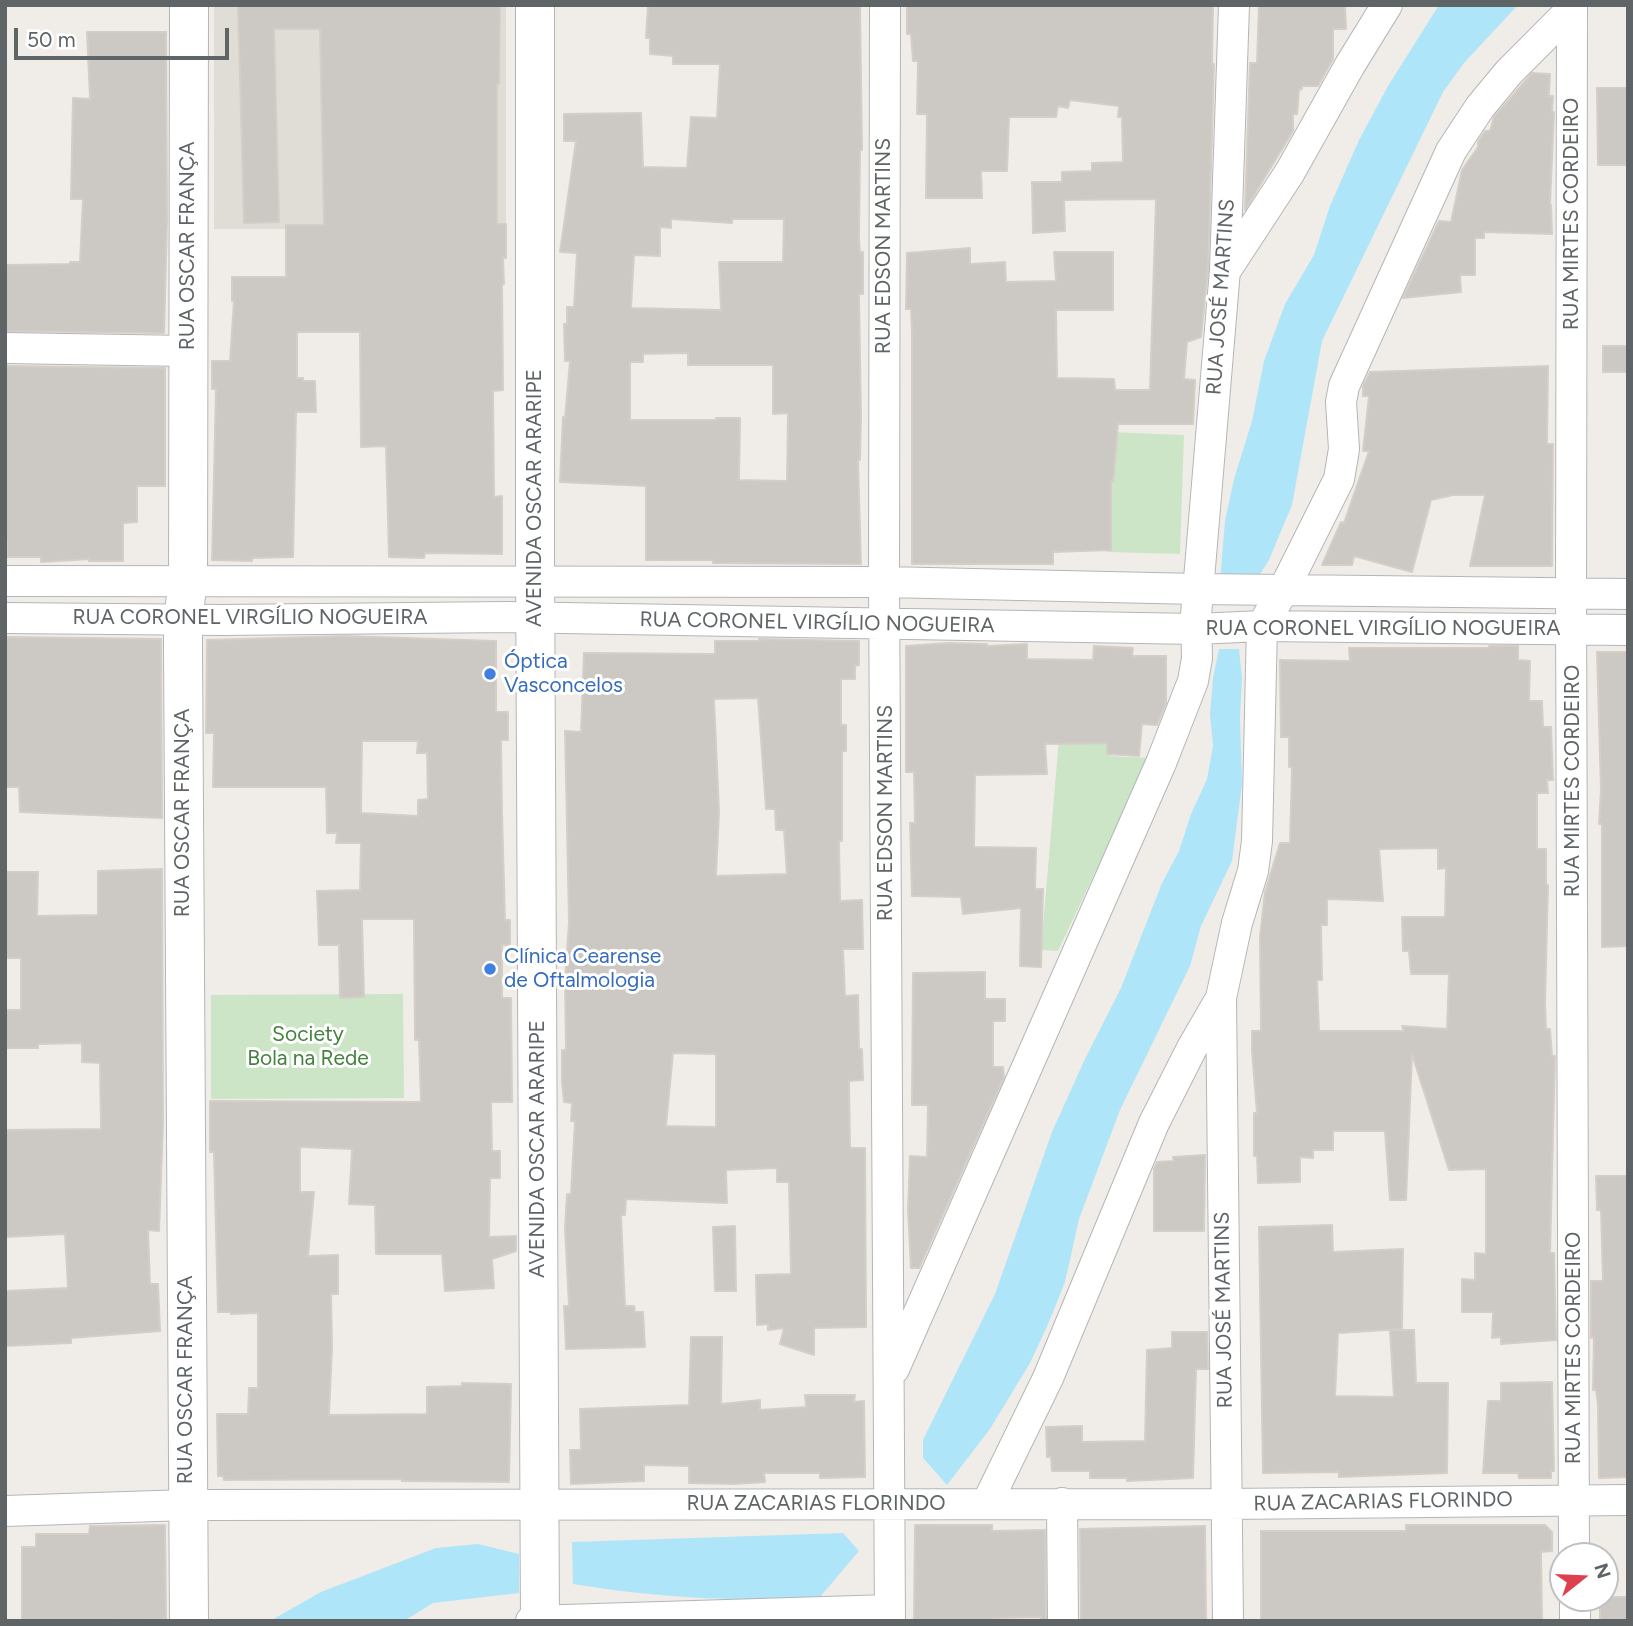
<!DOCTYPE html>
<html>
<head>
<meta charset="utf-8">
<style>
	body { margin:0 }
	#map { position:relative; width:1633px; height:1626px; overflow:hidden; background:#f0ede8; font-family:Figtree,sans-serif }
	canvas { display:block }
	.frame { position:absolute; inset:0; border:7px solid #5f6467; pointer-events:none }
	.north { position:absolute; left:1549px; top:1542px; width:70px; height:70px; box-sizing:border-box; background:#fff; border:2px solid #bfc1c2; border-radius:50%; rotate:72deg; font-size:19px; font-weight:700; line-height:28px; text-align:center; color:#5f6467 }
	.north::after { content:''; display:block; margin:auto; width:24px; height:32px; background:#de414d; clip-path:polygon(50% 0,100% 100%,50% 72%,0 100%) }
	.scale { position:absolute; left:14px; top:28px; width:215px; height:32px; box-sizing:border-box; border:4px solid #5f6467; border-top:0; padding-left:9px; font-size:21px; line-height:24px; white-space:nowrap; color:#5f6467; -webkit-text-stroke:5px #fff; paint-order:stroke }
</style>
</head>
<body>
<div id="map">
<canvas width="1633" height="1626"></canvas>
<div class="frame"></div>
<div class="north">N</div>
<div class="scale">50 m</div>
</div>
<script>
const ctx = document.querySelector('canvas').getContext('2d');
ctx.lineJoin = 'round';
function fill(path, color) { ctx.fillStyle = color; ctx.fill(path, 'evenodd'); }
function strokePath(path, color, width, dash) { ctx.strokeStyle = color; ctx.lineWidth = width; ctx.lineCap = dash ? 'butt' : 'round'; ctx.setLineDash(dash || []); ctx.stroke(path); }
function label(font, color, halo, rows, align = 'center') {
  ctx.font = font + ' Figtree,sans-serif'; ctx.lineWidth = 6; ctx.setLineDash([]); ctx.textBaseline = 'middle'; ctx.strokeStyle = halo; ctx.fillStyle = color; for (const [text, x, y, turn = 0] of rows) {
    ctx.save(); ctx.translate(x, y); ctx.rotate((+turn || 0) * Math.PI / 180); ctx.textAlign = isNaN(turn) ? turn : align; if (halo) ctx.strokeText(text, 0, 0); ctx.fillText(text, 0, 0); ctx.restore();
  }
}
fill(new Path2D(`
	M214 5H506V229H214Z`), '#e0ddd6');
fill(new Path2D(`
	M1110 432 1184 435 1180 554 1106 552Z
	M1061 715 1110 720V756L1149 758 1058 951 1041 950Z
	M403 994 404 1098 211 1099V995Z`), '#cce5c7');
fill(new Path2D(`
	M1439 5H1518L1464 63 1443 92 1322 341 1292 505 1269 560 1256 580 1220 581 1225 521 1234 479 1252 421 1264 361 1285 304 1314 255 1330 206 1359 140 1388 86Z
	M1219 649H1239L1242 678 1240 718 1242 784 1232 861 1201 926 1190 966 1120 1110 1079 1219 1065 1282 1049 1322 1030 1363 990 1429 947 1485 923 1458V1440L995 1294 1052 1132 1084 1061 1121 988 1162 883 1179 851 1191 814 1207 779 1213 746 1210 714 1213 678Z
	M843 1533 859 1551 820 1597C733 1602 659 1598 573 1584L572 1542Z
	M478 1544 519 1554V1593L433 1603 404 1621H270L321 1592 436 1548Z`), '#afe5f9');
const building = new Path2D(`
	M238 5H500L499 84H497V224H506V258H503L504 284H502L503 390 493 391 494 497 502 496V554L425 553 424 558 389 557 386 446 361 447 360 332H297V378H303V381H315L316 412H296L293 557 252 558V561L212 560 216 389H212V361H230L234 301H232V277H286V225H324L320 29H274L279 222 244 223Z
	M648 5H860L862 150H860L859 239 860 252H863V294H859L861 418 860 460H858L861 564 713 563V560H646V486L560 482 563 417 565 418 570 361H565L564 324H567V307H574L577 253 560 252 576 141H564V114L641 113 643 167 687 168 691 117 717 118 720 64H673V56L650 54V38H646ZM671 219 732 223V219H784L783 262H719L721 310 631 308 634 255 660 256V227L671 228ZM688 353V365H773V414L788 413 787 481 739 480 740 418H716V420H630V362H643V354Z
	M907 5H1213L1212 64H1214L1208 269 1201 337 1187 342 1184 379 1195 380 1193 424H1118L1113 482H1111V550L1053 552V564H912V333L911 309H906L907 253 970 248V264L1005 262 1006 282 1056 281 1054 252H1113V310H1056L1057 378 1114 379 1115 390H1150L1156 199 1064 200 1065 231 1033 233 1032 182H1062V172L1092 171V163L1123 162 1122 117H1118L1119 106 1070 100 1068 108 1058 106 1056 117H1009L1007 171H981L982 198H926L927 114H917L918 61H913L911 34H907Z
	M1259 5H1345L1346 29H1333V59L1318 86H1302V89L1299 90 1297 114H1293V131L1245 210 1250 63H1257Z
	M87 32H166L167 220 164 333 5 331V265L70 264V262H80L83 199H71L73 98 90 99Z
	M1532 73 1550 74 1549 96H1553L1552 112H1554L1550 204 1551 205 1552 234 1484 232V238H1475V275H1460L1461 292 1403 298 1439 221 1451 222 1462 170 1478 147V142L1485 131H1490L1494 117Z
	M1597 88H1628V165H1598Z
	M1603 346H1628V372H1603Z
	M5 366 165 368V486H137V522L123 523V561H89V559L41 562V557H7V541H5Z
	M1548 366 1547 444H1553L1552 566H1470L1485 495H1453L1431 500 1412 572 1354 556 1352 565H1322L1341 522 1344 523 1369 451H1363L1369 396H1363V386L1370 372Z
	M345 636 496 641V712H508V740H501L502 814 505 920H510V945H502V998H511L512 1102H491L492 1151H500V1178H490L489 1237 516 1236V1251L492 1259 494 1288 445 1291 442 1254H376L375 1205 349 1204 352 1149 300 1147V1192H314L308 1256 338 1255V1294H331L332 1347 329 1415 427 1414V1387L462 1386V1383L511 1384 509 1482 402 1481V1479L224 1480 223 1476H218L217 1414H248L249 1388H258V1313L231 1314V1312H218L214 1152H210V1101L421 1102 419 1040H415L414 919H362L364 997 340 998 339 945H319L317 891 360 890 361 843H336L337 833H327L326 787H213L214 733H206L207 640ZM362 741H418L417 753H427L428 799 418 800V816L361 813Z
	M5 637 161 639 162 818 20 812 19 787H5Z
	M759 639 859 641V665L855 666V679H841V725H846V751H842V841H839L840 901 862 900 863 949H843L845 996 858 995 859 1049H862L863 1080 849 1081 850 1148H865L866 1327 814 1328V1355L780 1344 784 1328 768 1330V1324L757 1325 756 1275 791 1274 789 1182H777V1168L726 1170 727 1203 626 1199 625 1215H621L625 1306H634L635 1312H643L645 1347 566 1349 564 1306H569L565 1228 567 1194H571L575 1121H571L572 1103 564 1102 562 1082V1050H566L565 981 569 922 565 731 581 732 584 653 715 654V641H760ZM758 698 766 809H775L776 830H784L787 874 716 876 719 811 714 699ZM673 1053 716 1054V1127L666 1126Z
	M948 643 987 644V646L1027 644V659L1093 660 1094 646 1133 648 1132 656H1166V703L1157 725 1142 724 1139 756 1107 754V743L1045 744 1047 774 975 775 974 847 1036 848 1035 889H1043L1041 967 1020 966 1021 908 963 914 961 897 912 896 910 823H915L914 772H906V646Z
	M1489 646H1518V660L1530 661 1529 701H1542L1543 727H1551L1553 780H1547L1548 793H1537V849H1546V885H1548L1545 1003 1546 1029H1550L1552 1056H1555L1550 1253H1554L1556 1340 1501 1344V1337L1492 1338 1493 1312H1462V1279L1475 1280V1253L1486 1254V1169L1449 1170 1412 1054 1406 1200H1390L1385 1131H1333V1150H1313V1158L1300 1157V1182L1258 1183 1257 1156H1254V1113H1257L1252 1051V1031H1261L1260 937 1265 892 1280 843H1290L1292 767H1289V737H1281L1280 660 1350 661 1349 648H1489ZM1438 848V869L1446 868 1445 917H1402L1403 951H1409L1411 974H1449L1447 1029 1402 1026 1404 1031H1319L1317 980H1322L1321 925H1327V899L1383 901 1379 849Z
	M1597 652H1628V946L1602 947V824H1599L1601 790Z
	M162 869 163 1123 159 1231 148 1230 150 1284H158L160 1331 71 1338V1343L5 1346V1291L68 1288 65 1234 5 1237V1130L101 1129 100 1063 82 1062V1043L38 1044V1048H5V1010H21V958H5V872H38L37 916 98 915V871Z
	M985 972V999H1005V1021H993V1067H1003L1004 1077 919 1268H911L908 1209 910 1156 927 1157 928 1105H912L913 973Z
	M1205 1155 1204 1231H1154V1169L1157 1162 1174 1161 1173 1157Z
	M1596 1176H1628V1477L1599 1478 1598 1405 1596 1390H1593L1594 1337 1591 1338V1281H1603L1601 1210H1597Z
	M1332 1225 1333 1252 1403 1249 1402 1329 1338 1333 1335 1396 1394 1397 1390 1330H1414L1416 1383H1448L1447 1473 1339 1477V1472L1263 1473 1259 1227Z
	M735 1226 736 1291H715L713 1227Z
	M1172 1332H1207L1208 1369H1196L1193 1478 1127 1481V1478H1090V1471H1052L1051 1457H1047L1046 1427 1082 1426V1442L1145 1441 1147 1350 1172 1348Z
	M691 1337H722L721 1404 760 1400V1410L806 1407 805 1395H855L854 1402 864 1401 865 1477 820 1478V1473H764L765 1482 733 1484 689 1483V1466L644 1465V1481L571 1484 570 1450H581L580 1409 689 1405Z
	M1552 1382 1554 1471H1551V1478H1519L1518 1473H1483L1488 1401H1501V1383Z
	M165 1525 166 1619 22 1621V1547H36V1534H89L90 1526Z
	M915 1525H992V1531L1045 1530 1046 1621H1041V1617L993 1618V1621H914Z
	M1406 1525H1545L1552 1532V1551L1541 1552 1542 1621H1261V1531H1406Z
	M1205 1526 1206 1621H1081L1080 1529Z
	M1605 1597H1628V1621H1600V1598Z`);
fill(building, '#ccc8c4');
strokePath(building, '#d5cec7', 2);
const minor = new Path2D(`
	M885 5 884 582 890 1621
	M1572 5 1571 594 1574 1556
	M1226 270 1290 172 1350 65 1387 5
	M5 348 188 351
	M5 581 884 582 1198 589 1628 594
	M5 618 222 620 506 617 1197 629 1262 626 1628 630
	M1221 998 1228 1621
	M894 1369 1161 763 1193 681 1197 658 1196 615 1225 270 1234 5
	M987 1503 1048 1378 1154 1123 1192 1048 1221 998 1237 923 1253 871 1257 841 1262 626 1284 589 1339 479 1344 449 1341 402 1344 386 1451 151 1480 107 1509 72 1572 9
	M1062 1503 1063 1621
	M5 1511 187 1505 1226 1504 1628 1500
	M1575 1598V1621
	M531 1621 890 1610`);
const tertiary = new Path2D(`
	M535 5V556L540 1621
	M189 1621 183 647V620L188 580 189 5`);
strokePath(minor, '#b3b6b9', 32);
strokePath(tertiary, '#b3b6b9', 40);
strokePath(minor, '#fff', 30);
strokePath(tertiary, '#fff', 38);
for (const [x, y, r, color] of [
	[490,674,7,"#3f7fe0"],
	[490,969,7,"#3f7fe0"]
]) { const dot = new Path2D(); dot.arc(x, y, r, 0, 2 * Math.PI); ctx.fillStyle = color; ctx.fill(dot); strokePath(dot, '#fff', 2.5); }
label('21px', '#5f6467', '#fff', [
	["RUA MIRTES CORDEIRO",1572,214,-90],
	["RUA OSCAR FRANÇA",188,246,-90],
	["RUA EDSON MARTINS",884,246,-90],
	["RUA JOSÉ MARTINS",1221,297,-86],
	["AVENIDA OSCAR ARARIPE",535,498,-90],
	["RUA CORONEL VIRGÍLIO NOGUEIRA",250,618],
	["RUA CORONEL VIRGÍLIO NOGUEIRA",817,623,1],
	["RUA CORONEL VIRGÍLIO NOGUEIRA",1383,629],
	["RUA MIRTES CORDEIRO",1573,781,-90],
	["RUA OSCAR FRANÇA",183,813,-90],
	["RUA EDSON MARTINS",886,813,-90],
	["AVENIDA OSCAR ARARIPE",538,1149,-90],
	["RUA JOSÉ MARTINS",1224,1310,-91],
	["RUA MIRTES CORDEIRO",1574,1348,-90],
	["RUA OSCAR FRANÇA",186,1380,-90],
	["RUA ZACARIAS FLORINDO",1383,1502,-1],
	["RUA ZACARIAS FLORINDO",816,1504]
]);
label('21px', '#366cbe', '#fff', [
	["Óptica",504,662],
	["Vasconcelos",504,686],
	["Clínica Cearense",504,957],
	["de Oftalmologia",504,981]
], 'left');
label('21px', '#43823c', '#fff', [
	["Society",308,1035],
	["Bola na Rede",308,1059]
]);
</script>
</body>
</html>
